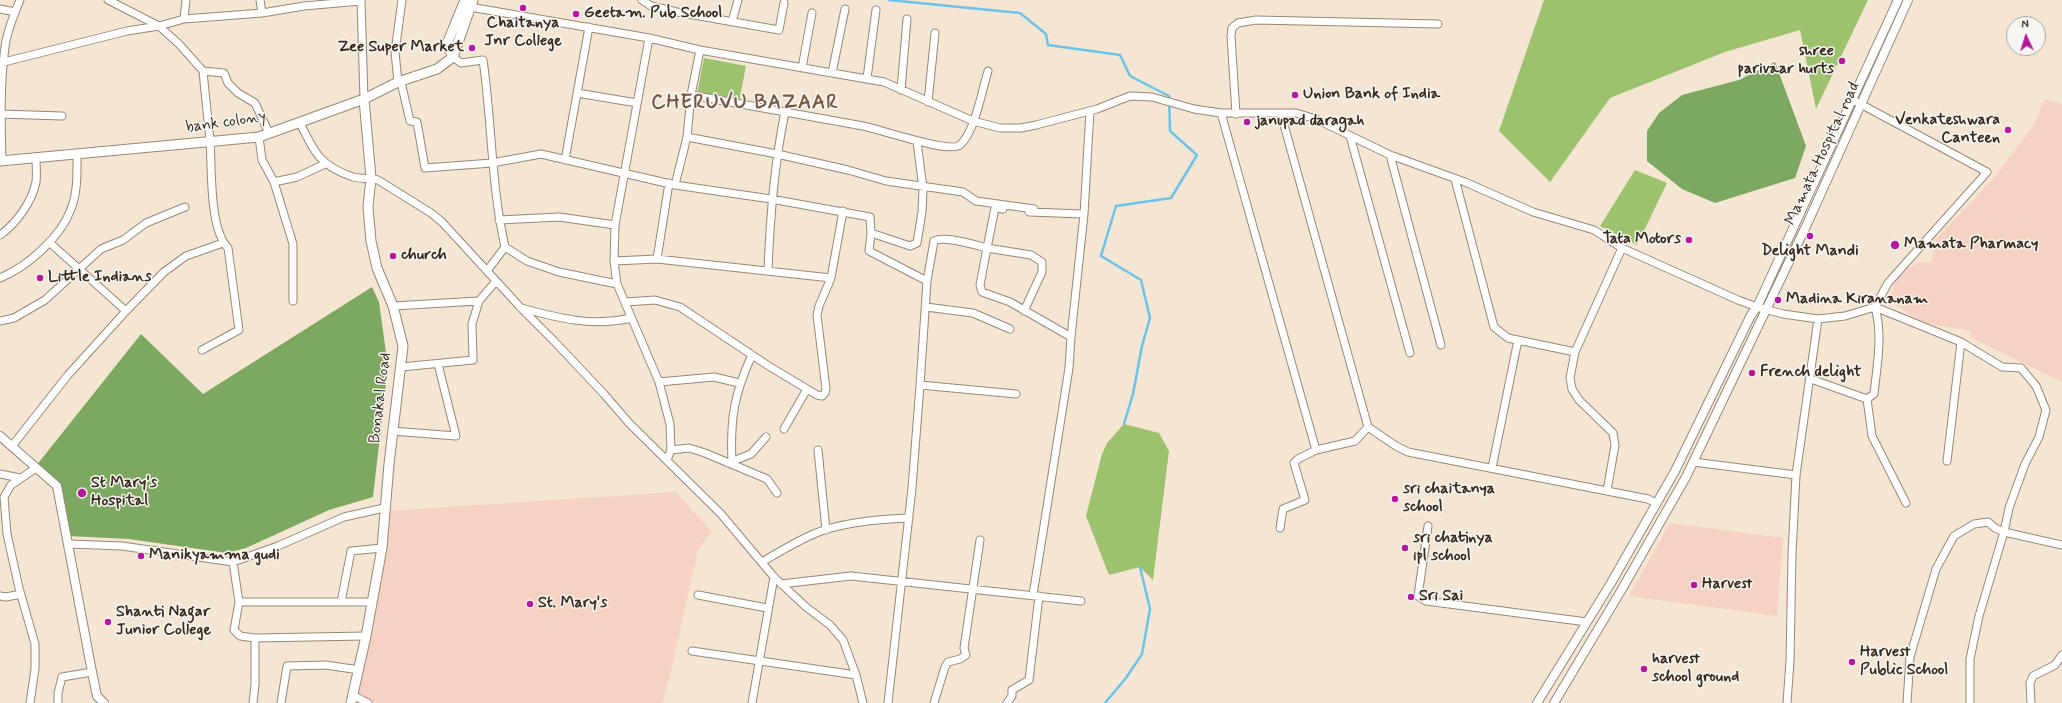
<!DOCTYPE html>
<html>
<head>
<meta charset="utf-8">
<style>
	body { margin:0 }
	#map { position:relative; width:2062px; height:703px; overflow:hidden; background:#f4e6d3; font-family:Mynerve,sans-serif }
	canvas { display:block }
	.north { position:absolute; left:2006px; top:16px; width:40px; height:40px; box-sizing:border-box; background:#f6f6f2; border:1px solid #aba49d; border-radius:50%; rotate:356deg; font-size:11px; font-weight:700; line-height:16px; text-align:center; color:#3b2a1e }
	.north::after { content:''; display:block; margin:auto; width:14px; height:18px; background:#b5179e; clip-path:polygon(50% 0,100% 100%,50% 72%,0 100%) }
</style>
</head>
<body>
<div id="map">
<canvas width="2062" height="703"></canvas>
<div class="north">N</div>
</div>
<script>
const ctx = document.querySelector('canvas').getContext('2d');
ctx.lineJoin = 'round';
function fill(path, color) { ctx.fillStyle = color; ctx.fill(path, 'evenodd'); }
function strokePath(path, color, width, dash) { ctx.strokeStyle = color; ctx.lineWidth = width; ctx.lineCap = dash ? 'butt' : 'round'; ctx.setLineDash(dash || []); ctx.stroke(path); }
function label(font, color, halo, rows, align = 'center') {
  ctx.font = font + ' Mynerve,sans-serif'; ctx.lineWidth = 3; ctx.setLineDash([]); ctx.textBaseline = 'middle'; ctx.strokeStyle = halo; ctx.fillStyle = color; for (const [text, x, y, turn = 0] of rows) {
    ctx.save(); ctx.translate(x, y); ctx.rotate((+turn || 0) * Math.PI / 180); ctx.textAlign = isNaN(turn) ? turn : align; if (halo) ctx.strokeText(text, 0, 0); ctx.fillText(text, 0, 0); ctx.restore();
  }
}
fill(new Path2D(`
	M2045 99 2062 104V382L1970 337 1971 331 1920 322 1891 301 1895 275 1920 262 1931 263 1935 240 1995 177 2033 126Z
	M676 492 711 531 698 550 672 667 662 703H369L355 697 387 511Z
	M1670 523 1783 538 1777 616 1629 596Z`), '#f5d2c2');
fill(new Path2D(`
	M1544 0H1868L1816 109 1800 30 1725 52 1610 98 1550 182 1499 131Z
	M704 58 746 66 739 102 697 94Z
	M1635 170 1667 183 1637 245 1600 226Z
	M1124 424 1159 433 1169 451 1153 580 1140 567 1109 575 1086 516 1102 454 1107 443Z`), '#9cc26d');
fill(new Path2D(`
	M1775 62 1806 146 1795 178 1715 203 1682 189 1647 161V131L1659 113 1682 95 1739 80Z
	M372 287 379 302 388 367 373 497 329 510 246 548 227 553 129 539 68 536 57 486 36 466 141 334 203 394Z`), '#7da860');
strokePath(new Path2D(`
	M889 0 1020 13 1046 34 1048 45 1120 55 1130 76 1169 96 1170 131 1197 155 1171 198 1116 206 1101 256 1141 280 1150 318 1142 346 1133 394 1124 424
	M1105 703 1126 678 1142 654 1150 609 1140 567`), '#6cc3ea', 2.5);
const minor = new Path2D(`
	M108 0 159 26 184 19 262 13 304 6 361 1
	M260 0 262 13
	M361 0 364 99
	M642 0 651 6 677 12 779 30 784 3
	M470 7 649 38 700 50 884 82 973 121 1000 128H1021L1036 125 1097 109 1130 96 1152 97 1194 109 1221 113H1296L1316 119 1390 155 1465 182 1533 212 1594 230 1622 248 1738 300 1757 307 1783 314 1818 319 1845 316 1875 307 1888 283 1987 172 1853 100
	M0 9 15 12
	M184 19 186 0
	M732 22 738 0
	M649 38 615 225 614 261 617 284 659 382 670 424 671 450 667 460
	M453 57 461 63 483 60C492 122 491 185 505 247L487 271
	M4 62 127 31 159 26 179 44 203 71 224 73 228 83 238 93 255 103 269 133
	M802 68 812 13
	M832 73 845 9
	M867 78 876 10
	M398 82 395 52 402 0
	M401 82 410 121 417 122 425 168 492 163 541 154 675 185 771 199 870 217 871 233 869 251 927 281 920 385
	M901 90 907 19
	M577 93 637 103
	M691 95 863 126C879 129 950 154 960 145 975 132 982 90 988 71
	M928 102 935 33
	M1221 113 1316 450 1355 441 1368 427 1396 446 1408 452 1648 499 1656 503
	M1 114 62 116
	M1236 114 1231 36 1232 28 1238 23 1256 20 1438 24
	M1281 114 1368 427
	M300 123C314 152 320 166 353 177 361 179 370 178 378 180L431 213 442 222 521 308 554 341 604 394 629 423 721 514 774 577 806 607 830 625 843 640 856 675 863 703
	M1350 136 1410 353
	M259 137 262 160 274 182 293 244V301
	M687 137 777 154 848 170 886 181 963 192 976 201 1034 209
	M1390 155 1441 345
	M2 160C1 123 0 84 5 47 7 30 14 15 20 0
	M565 160 589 27
	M1455 179 1494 327 1508 338 1575 352
	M274 182 297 177 325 164
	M675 185 687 137 691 95 700 50
	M1029 212 1084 214 1090 111
	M499 220 559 217 615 225
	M871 233 910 246 917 243 922 212 923 188 917 142
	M0 235C16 224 32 202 36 182 37 175 36 165 36 157
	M49 242 126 311
	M505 247 527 261 559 272 617 284
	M657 259 669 183
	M614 261 657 259 831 278
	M768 271C770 217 774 165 785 112
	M0 278C27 267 61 237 71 209 78 192 77 171 77 154
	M927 281 934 241C944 235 975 245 987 248L995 208 1003 209
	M625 302 655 300 680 307 767 365 817 395 822 396 825 393 826 389 817 315 819 306 831 278 843 211
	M393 306 479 301 496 281
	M926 307 973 313 1010 329
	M1875 307 1961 342 1947 461
	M521 308C558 318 592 327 631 318
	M1024 311 1042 272V262L1031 255 987 248 980 285 982 292 1010 302 1071 337 1069 368 1033 595
	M0 321 14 318 45 300 101 249 123 240 146 223 185 207
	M1071 337 1084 214
	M1961 342 2002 367 2021 368 2036 386 2046 410 2039 437 2025 464 2009 508 2004 532 1979 616 1970 659V703
	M202 350 239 330 228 248C209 229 212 168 210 141 208 118 205 94 203 71
	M401 367 473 360 472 324 479 301
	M1811 379 1867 399 1874 394C1877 365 1883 336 1875 307
	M659 382 714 377 739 383
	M1867 399 1872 436 1906 503
	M784 429 807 389
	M392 431 456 436 438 364
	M12 446 68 375 126 311 164 272 186 256 223 243
	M671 450 689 448 705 453 767 479 777 493
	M818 450 826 530
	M732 462C730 419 734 394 752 355
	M1693 462 1796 475
	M728 463 751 454 766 437
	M1492 468 1518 340
	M0 474 20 478
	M1607 491 1615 445 1613 433 1579 400 1572 389 1570 378 1575 352 1622 248
	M1428 526 1418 596 1426 601 1587 622
	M1280 528 1283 509 1305 500 1294 463 1298 459 1316 450
	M69 544 122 546 233 562 278 546 344 517 384 508
	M233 562 239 602 234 630 240 636 255 638V684L253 703
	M762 562C779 552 797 541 816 533 841 523 881 519 909 518
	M781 584 851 576 1081 601
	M698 595 767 608
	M0 596 6 597 21 594
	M239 602H372
	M341 602 351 551 382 548
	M255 638 366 636
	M692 651 856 675
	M354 696 368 703
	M30 703 35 669V644L19 588 7 534 4 497 11 485 36 468
	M58 703V693L62 677 92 672
	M281 703 287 666 326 665 359 670
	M752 703 774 577
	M888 703 912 488 920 385 1016 394
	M934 703 945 667 948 662 960 659 966 655 964 648 980 540
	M1007 703 1012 696V690L1029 680 1039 596
	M1787 703 1790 661 1792 554 1796 475 1818 319
	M1907 703 1910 657 1936 569 1954 536 1974 524 1988 522 1995 528 2004 532 2062 545
	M2031 703 2030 683 2033 676 2055 665 2062 655`);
const tertiary = new Path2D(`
	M0 436 57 486 92 672 97 696 104 703
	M1537 703 1611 583 1675 471 1751 315 1757 307 1898 0
	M1554 703 1622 589 1686 477 1808 222 1908 0`);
const secondary = new Path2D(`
	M453 57 447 44 465 0
	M0 161 259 137 364 99 398 82 437 69 453 57 473 0
	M351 703 366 636 382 548 389 464 403 346 393 306 377 268 371 241 368 207 371 178 364 99`);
strokePath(minor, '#988878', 9);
strokePath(tertiary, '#988878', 10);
strokePath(secondary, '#988878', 11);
strokePath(minor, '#fff', 7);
strokePath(tertiary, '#fff', 8);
strokePath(secondary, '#fff', 9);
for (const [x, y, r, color] of [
	[523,8,4,"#b5179e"],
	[576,14,4,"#b5179e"],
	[472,48,4,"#b5179e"],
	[1842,61,4,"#b5179e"],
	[1295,95,4,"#b5179e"],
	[1247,122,4,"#b5179e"],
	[2008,130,4,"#b5179e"],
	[1810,236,4,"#b5179e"],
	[1689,240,4,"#b5179e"],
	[1895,245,5,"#b5179e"],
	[393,256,4,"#b5179e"],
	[40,278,4,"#b5179e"],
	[1778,300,4,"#b5179e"],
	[1752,373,4,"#b5179e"],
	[82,493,5,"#b5179e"],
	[1395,499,4,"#b5179e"],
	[1405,548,4,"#b5179e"],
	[141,556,4,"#b5179e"],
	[1694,585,4,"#b5179e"],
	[1411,597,4,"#b5179e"],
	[530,604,4,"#b5179e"],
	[108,622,4,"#b5179e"],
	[1852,662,4,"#b5179e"],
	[1644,669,4,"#b5179e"]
]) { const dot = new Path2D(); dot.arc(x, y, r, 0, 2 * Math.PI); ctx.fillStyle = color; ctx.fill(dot); strokePath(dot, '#f6f6f2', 1.5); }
label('bold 16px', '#3b2a1e', '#f6f6f2', [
	["Geetam. Pub School",584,14],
	["Chaitanya",523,24,"center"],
	["Jnr College",523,42,"center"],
	["Zee Super Market",464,48,"right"],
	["shree",1834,52,"right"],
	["parivaar hurts",1834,70,"right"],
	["Union Bank of India",1303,95],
	["Venkateshwara",2000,121,"right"],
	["Canteen",2000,139,"right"],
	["janupad daragah",1255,122],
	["Tata Motors",1681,240,"right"],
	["Mamata Pharmacy",1904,245],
	["Delight Mandi",1810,252,"center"],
	["church",401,256],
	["Little Indians",48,278],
	["Madina Kirananam",1786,300],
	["French delight",1760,373],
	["St Mary's",91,484],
	["Hospital",91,502],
	["sri chaitanya",1403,490],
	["school",1403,508],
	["sri chatinya",1413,539],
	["ipl school",1413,557],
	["Manikyamma gudi",149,556],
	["Harvest",1702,585],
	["Sri Sai",1419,597],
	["St. Mary's",538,604],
	["Shanti Nagar",116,613],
	["Junior College",116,631],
	["Harvest",1860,653],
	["Public School",1860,671],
	["harvest",1652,660],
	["school ground",1652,678]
], 'left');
label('16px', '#3b2a1e', '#f6f6f2', [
	["bank colony",226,123,-8],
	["Mamata Hospital road",1823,154,-65],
	["Bonakal Road",381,398,-83]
]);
ctx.letterSpacing = '1px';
label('bold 20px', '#785743', '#f6f6f2', [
	["CHERUVU BAZAAR",745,104]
]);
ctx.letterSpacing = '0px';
</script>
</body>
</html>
